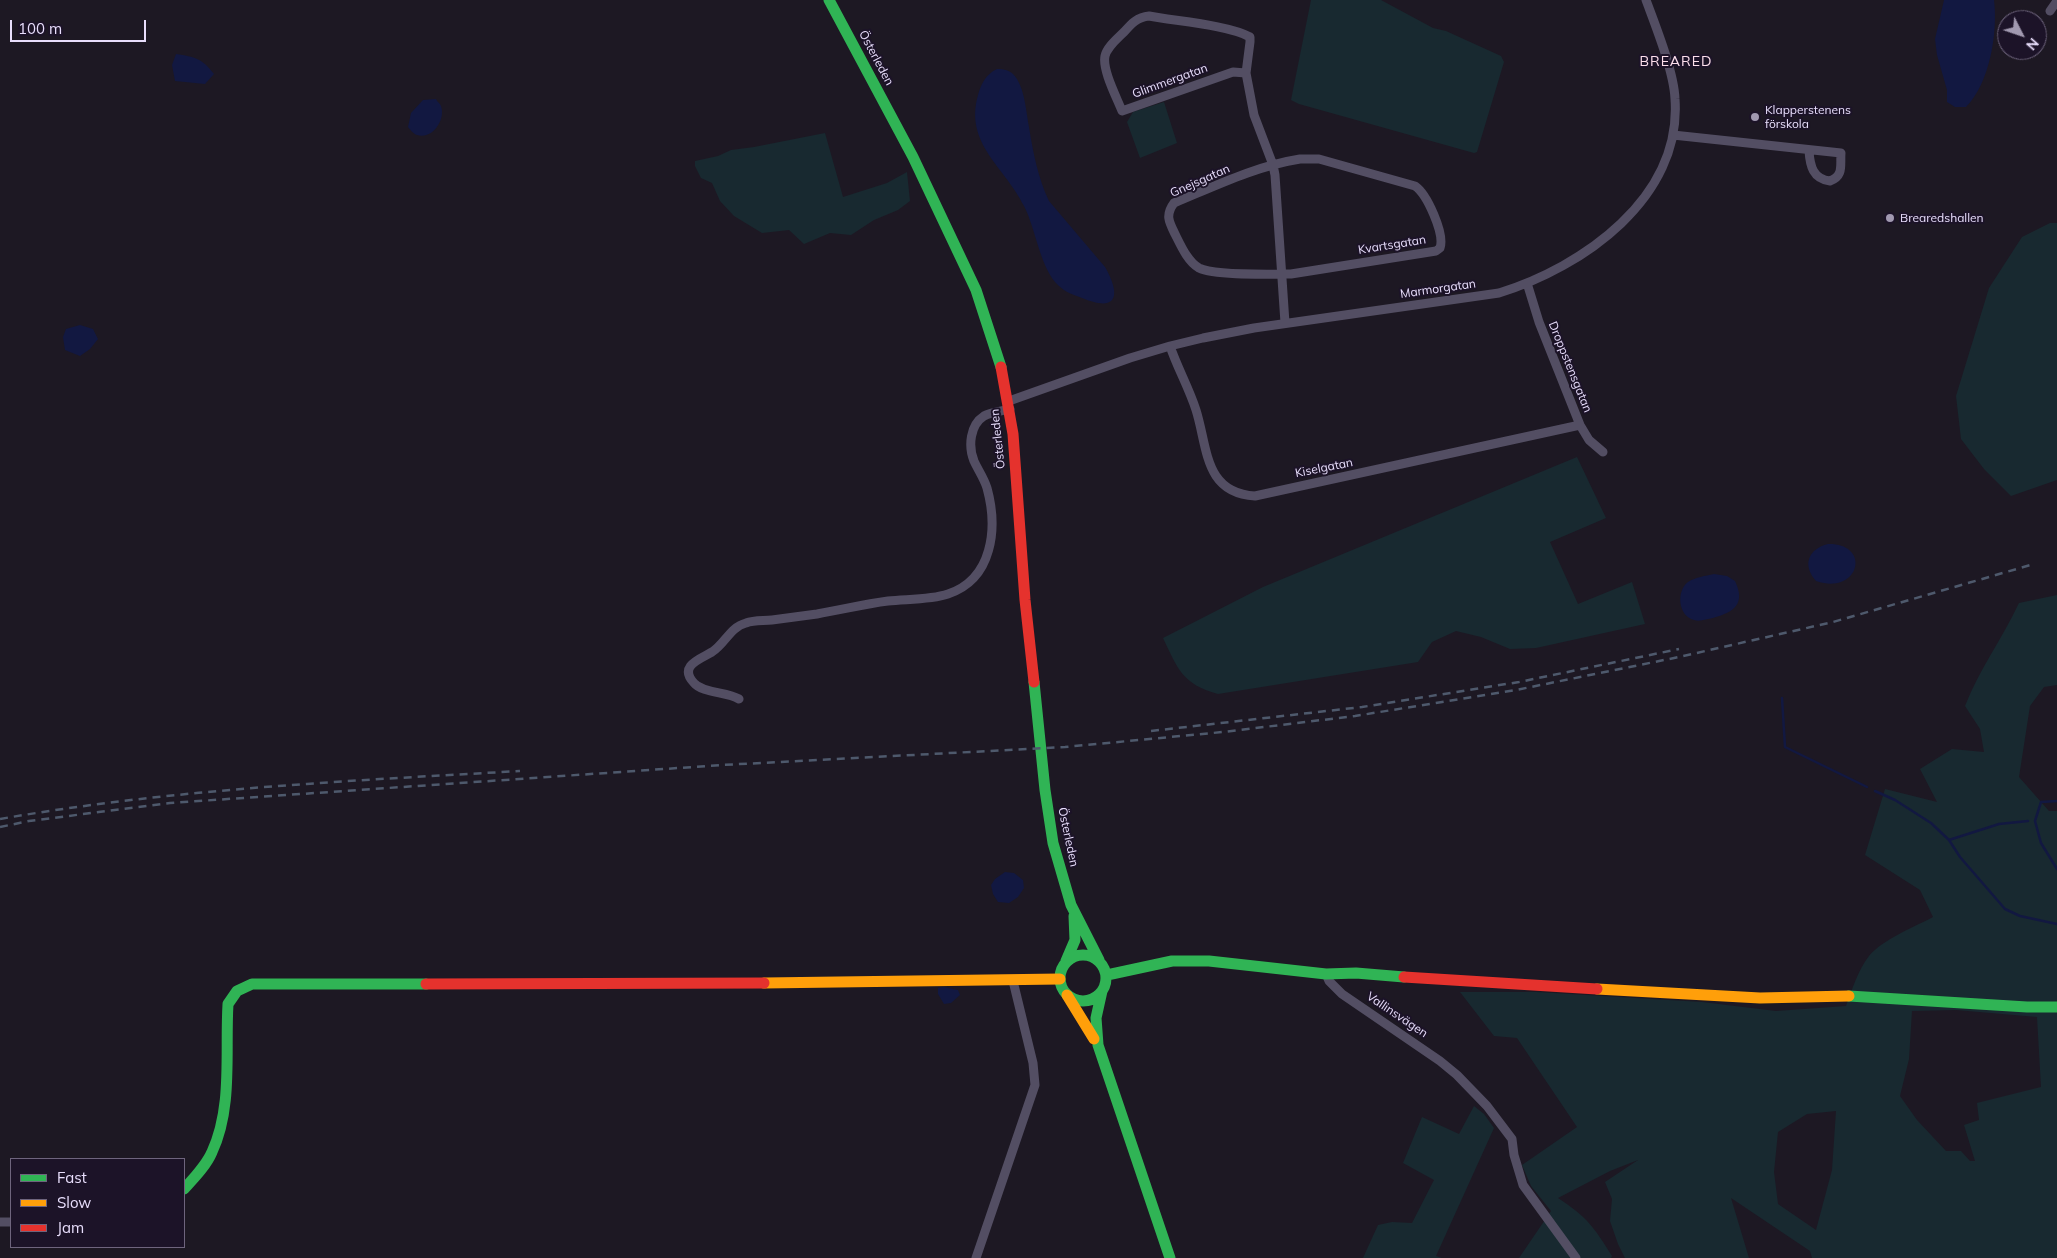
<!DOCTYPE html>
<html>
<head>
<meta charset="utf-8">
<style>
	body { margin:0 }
	#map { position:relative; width:2057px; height:1258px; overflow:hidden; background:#1d1823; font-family:Mulish,sans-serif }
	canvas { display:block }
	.legend { position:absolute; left:10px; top:1158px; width:175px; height:90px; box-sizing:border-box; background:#1c1328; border:1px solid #6e647d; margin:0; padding:6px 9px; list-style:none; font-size:15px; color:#e8defc }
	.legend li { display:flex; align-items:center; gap:10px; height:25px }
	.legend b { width:25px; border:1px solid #6e647d }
	.north { position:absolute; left:1997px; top:10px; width:50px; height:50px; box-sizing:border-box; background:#1c1328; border:1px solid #6e647d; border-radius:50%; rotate:131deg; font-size:14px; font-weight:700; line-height:20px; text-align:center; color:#e8defc }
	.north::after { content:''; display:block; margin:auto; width:18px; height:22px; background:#a199b0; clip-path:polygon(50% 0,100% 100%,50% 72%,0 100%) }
	.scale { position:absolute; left:10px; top:20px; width:136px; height:22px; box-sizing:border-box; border:2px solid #e8defc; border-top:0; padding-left:6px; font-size:15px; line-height:18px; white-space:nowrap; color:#e8defc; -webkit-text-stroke:4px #1c1328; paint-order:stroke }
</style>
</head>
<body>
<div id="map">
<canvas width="2057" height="1258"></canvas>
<ul class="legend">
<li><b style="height:6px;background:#30b455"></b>Fast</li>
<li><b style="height:6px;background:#ff9f0a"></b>Slow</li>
<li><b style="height:6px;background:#e5322d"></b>Jam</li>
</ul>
<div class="north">N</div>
<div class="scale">100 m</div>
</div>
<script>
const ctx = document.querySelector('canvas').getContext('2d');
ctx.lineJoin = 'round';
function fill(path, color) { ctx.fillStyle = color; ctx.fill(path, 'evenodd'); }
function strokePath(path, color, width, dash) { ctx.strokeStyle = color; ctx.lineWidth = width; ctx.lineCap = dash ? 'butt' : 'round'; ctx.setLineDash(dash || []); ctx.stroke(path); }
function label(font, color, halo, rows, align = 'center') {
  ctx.font = font + ' Mulish,sans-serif'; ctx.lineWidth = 4; ctx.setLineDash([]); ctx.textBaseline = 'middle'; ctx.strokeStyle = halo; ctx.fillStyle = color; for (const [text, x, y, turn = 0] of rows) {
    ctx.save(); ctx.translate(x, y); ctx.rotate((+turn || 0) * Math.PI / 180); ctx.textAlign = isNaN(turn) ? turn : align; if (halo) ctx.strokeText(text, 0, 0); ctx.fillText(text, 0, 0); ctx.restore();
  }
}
fill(new Path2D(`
	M1311 0H1381L1433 28 1446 31 1501 56 1504 62 1477 152 1474 153 1299 104 1291 100Z
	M1164 102 1177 143 1140 158 1127 122 1133 112Z
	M825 133 843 197 887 183 907 172 910 201 898 210 874 220 851 235 830 233 804 244 789 230 762 233 734 216 720 201 712 183 701 178 695 166V161L718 156 731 150 754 147Z
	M2050 223H2057V480L2011 496 1984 469 1961 439 1956 396 1989 288 2022 237Z
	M1577 457 1606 518 1550 542 1578 604 1632 582 1645 624 1536 648 1510 649 1481 637 1456 631 1432 642 1418 662 1218 694C1182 684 1178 669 1163 638L1263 587Z
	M2057 595V685L2044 687 2030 706 2019 777 2049 811H2057V1258H1812L1810 1251 1731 1198 1749 1258H1625L1618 1244 1610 1221 1612 1199 1605 1182 1638 1160 1610 1171 1558 1198C1587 1217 1594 1227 1612 1256L1611 1258H1519L1551 1211 1531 1186 1522 1165 1577 1127 1517 1038 1494 1036 1460 992H1537L1702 1002 1776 1011 1846 1006C1852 990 1858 970 1869 956 1882 940 1914 927 1933 917L1920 890 1865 855 1885 789 1937 802 1920 769 1952 749 1984 752 1980 729 1965 706C1979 670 2002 639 2019 603ZM1956 1010 2037 1017 2041 1087 1977 1103 1979 1120 1964 1125 1975 1161H1970L1961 1151H1946L1917 1120 1900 1096 1909 1059 1912 1011ZM1836 1111 1832 1170 1816 1230 1778 1204 1774 1172 1778 1132 1807 1114Z
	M1474 1106 1484 1114 1494 1128 1436 1256 1442 1258H1363L1378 1225 1392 1222 1412 1223 1434 1180 1403 1163 1422 1117 1459 1134Z`), '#182930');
fill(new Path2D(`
	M1944 0H1994C1998 32 1990 83 1966 107H1955L1947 102V90L1937 55 1935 39Z
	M176 54C195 57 202 58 214 74L205 84 175 81 172 65Z
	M997 69C1006 69 1012 71 1017 79 1025 92 1026 111 1029 127 1033 152 1038 178 1049 201L1105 267C1121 295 1118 313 1082 298 1074 295 1065 292 1059 286 1040 269 1036 229 1024 206 1005 167 964 144 978 95 981 84 986 74 997 69Z
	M436 99C437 102 440 103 441 106 446 120 432 140 417 135 413 134 410 129 408 127L411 113 423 100Z
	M80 325 93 329 98 339 90 349 80 356 65 350 63 337 66 329Z
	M1828 544C1872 543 1860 596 1816 581 1802 565 1808 549 1828 544Z
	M1714 574 1727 576 1735 581C1746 604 1734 612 1713 618 1707 619 1700 622 1694 620 1678 616 1676 591 1688 582 1696 577 1705 576 1714 574Z
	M1005 872 1014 873 1023 880 1024 888 1018 897 1009 903 998 902 993 894 991 885 995 879Z
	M944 987 958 990 960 995 951 1003 944 1004 938 994V988Z`), '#121841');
strokePath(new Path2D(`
	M1782 698 1785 747 1867 787
	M1875 791 1895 800 1931 823 1949 840 1960 857 2005 909 2020 916 2057 924
	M2057 801 2041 802 2035 821 2041 843 2057 869
	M1949 840 1999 824 2028 821`), '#121841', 2.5);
strokePath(new Path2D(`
	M2050 11 2057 1
	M1246 73 1250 42V37C1229 25 1174 21 1149 16 1137 17 1131 24 1124 32 1117 39 1107 47 1105 56 1102 70 1117 98 1122 111L1233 72 1246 73 1254 115 1273 165 1275 175 1285 323
	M1673 135 1841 153C1840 165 1844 176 1830 181 1813 179 1810 166 1809 151
	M1300 159H1319L1415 186C1427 194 1445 234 1440 248L1436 251 1291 274C1272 274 1215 276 1199 268 1188 262 1181 246 1175 234 1169 222 1165 215 1174 203 1215 186 1256 166 1300 159Z
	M1527 283 1539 322 1580 425 1589 440 1603 452
	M1170 346C1177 367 1189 388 1196 410 1208 448 1204 493 1255 496L1580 425
	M1009 401 1130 358 1170 346 1203 338 1254 328 1499 293C1583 267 1682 198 1675 99 1674 72 1656 27 1646 0
	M739 699C727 692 702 693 694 683 678 666 700 659 712 652 725 644 730 627 746 623 754 620 763 621 772 620 787 618 802 616 817 614 841 610 864 604 888 601 907 599 930 600 948 594 993 579 998 528 987 488 984 478 978 470 974 461 968 446 970 425 984 416 991 412 1002 411 1010 409
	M1326 974 1329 981 1342 994 1440 1061 1457 1075 1487 1106 1512 1139 1514 1155 1523 1185 1576 1258
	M0 1222H11
	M976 1258 1035 1085 1033 1063 1013 981`), '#534e63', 9);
strokePath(new Path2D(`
	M829 0 913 157 976 290 1001 367
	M1034 682 1045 790 1053 843 1071 905 1099 960
	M1060 978a23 23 0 1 1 46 0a23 23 0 1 1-46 0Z
	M1066 961 1075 940 1074 916
	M1107 975 1172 961H1209L1326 974 1356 973 1404 977
	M1102 991 1096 1018 1098 1045 1170 1258
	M1849 996 2027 1007H2057
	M184 1189C194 1178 206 1166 212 1152 233 1107 225 1052 228 1004L237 991 252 984H426`), '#30b455', 11);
strokePath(new Path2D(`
	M764 983 1060 979
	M1597 989 1760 998 1849 996
	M1067 995 1094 1039`), '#ff9f0a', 11);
strokePath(new Path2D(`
	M1001 367 1013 434 1025 600 1034 682
	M1404 977 1597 989
	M426 984 764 983`), '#e5322d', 11);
strokePath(new Path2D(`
	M1151 731 1362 707 1519 682 1679 649
	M0 819C172 789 346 781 520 771
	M0 827 29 821 170 803 722 765 1065 747 1223 732 1355 716 1516 690 1679 657 1833 622 2034 564`), '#4e596c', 2.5, [8, 6]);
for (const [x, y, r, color] of [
	[1755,117,5,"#a199b0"],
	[1890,218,5,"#a199b0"]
]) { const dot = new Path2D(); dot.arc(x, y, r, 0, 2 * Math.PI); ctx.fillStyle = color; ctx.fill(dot); strokePath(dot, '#1c1328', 2); }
label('12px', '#e8defc', '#1c1328', [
	["Österleden",876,58,62],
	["Glimmergatan",1170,81,-20],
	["Gnejsgatan",1200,181,-24],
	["Kvartsgatan",1392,245,-9],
	["Marmorgatan",1438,289,-8],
	["Droppstensgatan",1570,367,68],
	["Österleden",998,439,-96],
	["Kiselgatan",1324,468,-11],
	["Österleden",1068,837,78],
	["Vallinsvägen",1397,1015,34]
]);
label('12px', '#e8defc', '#1c1328', [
	["Klapperstenens",1765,110],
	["förskola",1765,124],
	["Brearedshallen",1900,218]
], 'left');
ctx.letterSpacing = '1px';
label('14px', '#fcdfeb', '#1c1328', [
	["BREARED",1676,62]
]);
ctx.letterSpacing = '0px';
</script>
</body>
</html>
